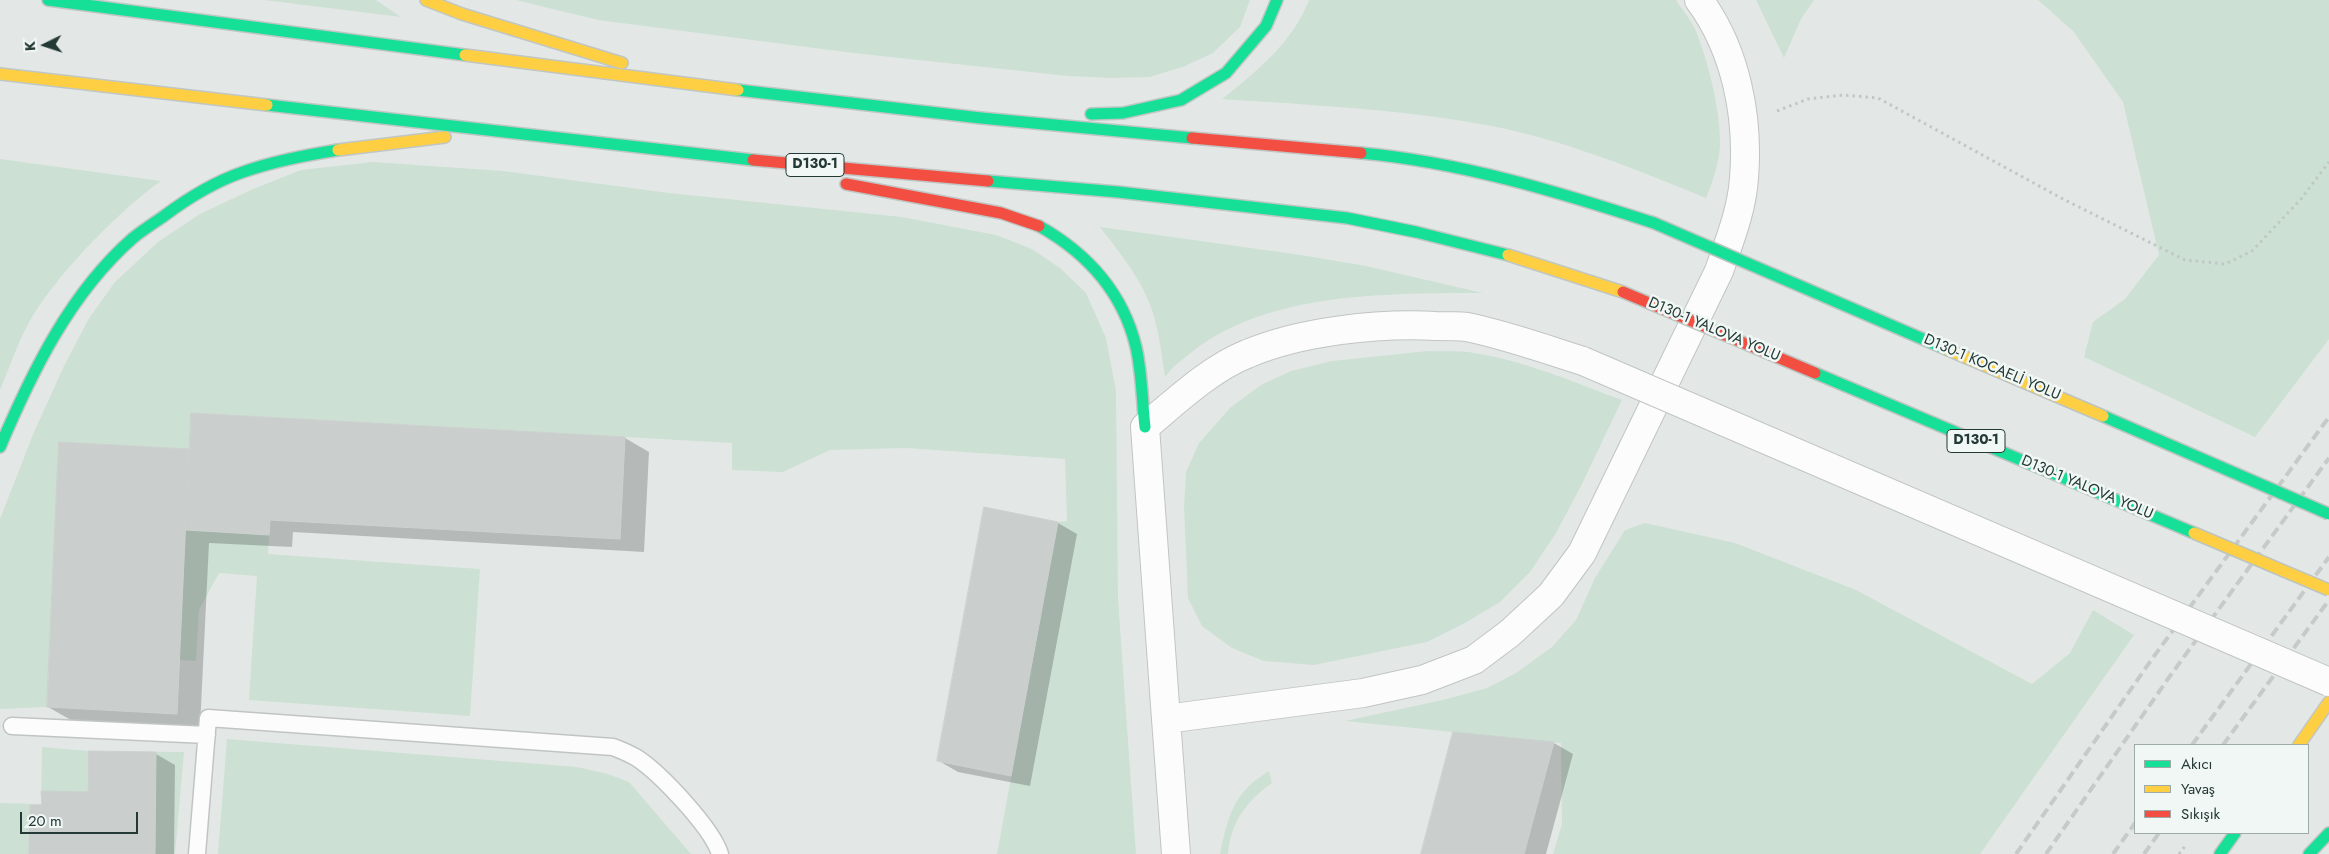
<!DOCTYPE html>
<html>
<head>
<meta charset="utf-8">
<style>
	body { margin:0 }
	#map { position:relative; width:2329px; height:854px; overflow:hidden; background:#e3e8e6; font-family:Jost,sans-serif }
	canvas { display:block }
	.legend { position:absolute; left:2134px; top:744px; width:175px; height:90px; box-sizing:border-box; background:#f1f7f5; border:1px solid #9faba8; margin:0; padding:6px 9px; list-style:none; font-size:15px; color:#233935 }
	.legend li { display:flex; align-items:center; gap:10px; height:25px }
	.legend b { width:25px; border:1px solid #9faba8 }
	.north { position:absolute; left:20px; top:20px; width:50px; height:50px; -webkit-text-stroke:4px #f1f7f5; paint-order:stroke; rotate:266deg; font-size:14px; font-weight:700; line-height:20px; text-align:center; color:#233935 }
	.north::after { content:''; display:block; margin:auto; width:18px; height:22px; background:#233935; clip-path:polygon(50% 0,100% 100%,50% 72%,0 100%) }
	.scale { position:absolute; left:20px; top:812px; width:118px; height:22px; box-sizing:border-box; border:2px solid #233935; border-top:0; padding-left:6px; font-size:15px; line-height:18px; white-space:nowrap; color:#233935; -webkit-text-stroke:4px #f1f7f5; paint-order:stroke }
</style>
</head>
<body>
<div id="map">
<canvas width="2329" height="854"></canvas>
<ul class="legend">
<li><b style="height:6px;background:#16e098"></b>Akıcı</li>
<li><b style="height:6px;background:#ffcf43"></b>Yavaş</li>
<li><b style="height:6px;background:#f24e42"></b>Sıkışık</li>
</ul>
<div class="north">K</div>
<div class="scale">20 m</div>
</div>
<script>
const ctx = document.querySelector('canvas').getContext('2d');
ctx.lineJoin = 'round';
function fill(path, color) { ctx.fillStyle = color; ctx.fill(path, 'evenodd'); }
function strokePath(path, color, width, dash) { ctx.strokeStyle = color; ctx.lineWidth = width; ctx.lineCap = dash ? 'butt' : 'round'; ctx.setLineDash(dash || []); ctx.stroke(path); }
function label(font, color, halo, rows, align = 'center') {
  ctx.font = font + ' Jost,sans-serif'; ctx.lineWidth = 5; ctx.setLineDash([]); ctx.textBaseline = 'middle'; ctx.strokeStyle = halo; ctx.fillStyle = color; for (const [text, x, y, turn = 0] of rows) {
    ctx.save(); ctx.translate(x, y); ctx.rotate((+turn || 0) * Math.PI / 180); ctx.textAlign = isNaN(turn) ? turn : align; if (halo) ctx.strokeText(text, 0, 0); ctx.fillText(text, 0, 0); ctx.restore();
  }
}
fill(new Path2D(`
	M264 0H376L401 17Z
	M516 0H1250L1240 27 1213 53 1185 66 1150 77 1112 78 1068 76 853 53 598 20Z
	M1309 0H1676C1682 9 1690 19 1695 29 1708 60 1720 109 1720 142 1720 161 1713 181 1706 198 1635 169 1562 139 1486 125 1399 109 1310 105 1222 99 1256 72 1293 42 1309 0Z
	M1756 0H1814L1801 19 1784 58Z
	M2038 0H2329V339L2255 437 2084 357 2093 322 2125 299 2159 255 2123 102 2073 31Z
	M0 159 161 181C120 210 68 264 39 306 21 332 12 362 0 390Z
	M373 162 503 171 669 193 902 217 996 235 1032 249 1060 268 1086 293 1106 338 1116 391 1118 599 1136 854H997L1058 522 1067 521 1065 459 906 448 830 450 783 472 732 470V443L191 413 189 449 60 442 47 707 0 709V519L34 432 64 366 88 320 115 282 158 242 200 214 253 189 301 170Z
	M1100 227 1301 255 1366 266 1483 293C1393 293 1270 292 1196 349 1184 358 1174 365 1165 377 1162 355 1159 334 1153 313 1143 281 1120 253 1100 227Z
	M1428 351C1443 352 1459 350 1474 353 1526 361 1573 382 1622 400L1581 486 1556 533 1530 572 1500 602 1465 623 1427 642 1314 665 1264 661 1232 648 1202 626 1188 598 1184 506 1186 472 1199 443 1230 408 1261 385 1291 371 1332 361Z
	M1645 523 1735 543 1856 590 2032 684 2070 653 2093 610 2134 635 1980 854H1553L1562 824 1561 743 1345 721 1447 699 1487 688 1516 673 1552 647 1576 620 1595 578 1625 530Z
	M186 530 269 535 268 554 480 569 470 716 249 700 257 576 219 573 199 610 196 661 179 660Z
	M227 739 577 767 608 774 629 782 691 854H218Z
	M42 747 89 751 184 752 175 854H0V803L41 804Z
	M1269 771 1272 783C1247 801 1231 821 1228 854H1220C1228 815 1234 792 1269 771Z`), '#cde0d4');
fill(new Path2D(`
	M192 414 625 438 649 452 644 552 293 532 292 547 209 543 200 727 71 720 48 707 61 444 191 450Z
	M985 509 1058 523 1077 534 1030 786 958 772 939 761Z
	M1554 743 1573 754 1546 854H1423Z
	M156 754 175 765 174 854H31L43 806 90 794Z`), '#0003');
const building = new Path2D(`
	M191 413 625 437 620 539 270 520 269 535 186 530Z
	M59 442 189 449 177 714 47 707Z
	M984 507 1058 522 1011 776 937 761Z
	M1453 732 1554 742 1524 854H1421Z
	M89 751 156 752 155 854H29L30 805H42L41 791 88 792Z`);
fill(building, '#cacfcd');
strokePath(building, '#ccd1cf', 1);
const lane = new Path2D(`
	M12 726 207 735
	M197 854 208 718 613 747C621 750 630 754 637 758 661 774 712 828 720 854`);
const street = new Path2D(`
	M1583 361C1545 349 1506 335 1467 327 1457 326 1446 326 1436 326 1378 323 1301 331 1247 354 1211 368 1175 402 1145 427L1166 719 1363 693 1422 680 1474 660 1510 633 1551 595 1582 553 1719 271C1729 242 1742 210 1744 178 1749 117 1736 50 1699 0
	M1166 719 1176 854`);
const fast = new Path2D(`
	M48 0 465 55
	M738 90 981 118 1192 138
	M267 105 753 160
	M1091 114 1123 113 1181 100 1226 73 1266 26 1277 0
	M1361 153C1460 162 1559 192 1654 223
	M988 181 1118 192 1347 218 1416 232 1508 255
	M1039 226C1087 253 1123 293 1136 347 1142 373 1142 401 1145 427
	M0 447C32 372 70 293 133 238 143 230 154 223 164 216 188 198 214 182 243 172 274 161 306 155 338 150
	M2220 854 2235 833
	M2309 854 2329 833`);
const slow = new Path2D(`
	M426 0 462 14 622 63
	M465 55 738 90
	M0 74 267 105
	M338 150 445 137
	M1508 255 1623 292
	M2299 745 2329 702`);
const jam = new Path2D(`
	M1192 138 1361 153
	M753 160 988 181
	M846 184 1001 213 1039 226`);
strokePath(lane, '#c0c5c3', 19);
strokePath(street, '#c0c5c3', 30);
strokePath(fast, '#c0c6c4', 14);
strokePath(slow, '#c0c6c4', 14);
strokePath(jam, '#c0c6c4', 14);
strokePath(new Path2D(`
	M1777 111 1808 99 1843 95 1878 98 2063 199 2185 260 2225 264 2252 251 2301 199 2329 162
	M2179 854 2186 845`), '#c0c8c5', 3, [2.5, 4]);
strokePath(lane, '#fbfcfb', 16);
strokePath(street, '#fbfcfb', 28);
strokePath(fast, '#16e098', 11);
strokePath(slow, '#ffcf43', 11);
strokePath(jam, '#f24e42', 11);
strokePath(new Path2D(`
	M2192 745 2329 557
	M2223 745 2329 600
	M2016 854 2152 659 2329 417
	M2046 854 2170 676 2329 458
	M2113 854 2135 823
	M2144 854 2159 833`), '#c6cac9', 4, [10, 5]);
const streetBridge = new Path2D(`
	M1583 361 2329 682`);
const fastBridge = new Path2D(`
	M1654 223 1946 349
	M1815 373 2194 533
	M2103 416 2329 514`);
const slowBridge = new Path2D(`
	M1946 349 2103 416
	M2194 533 2329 590`);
const jamBridge = new Path2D(`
	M1623 292 1815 373`);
strokePath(streetBridge, '#c0c5c3', 30, []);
strokePath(fastBridge, '#bcc4c2', 14, []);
strokePath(slowBridge, '#bcc4c2', 14, []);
strokePath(jamBridge, '#bcc4c2', 14, []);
strokePath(streetBridge, '#fbfcfb', 28);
strokePath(fastBridge, '#16e098', 11);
strokePath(slowBridge, '#ffcf43', 11);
strokePath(jamBridge, '#f24e42', 11);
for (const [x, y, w] of [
	[815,165,58],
	[1976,441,58]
]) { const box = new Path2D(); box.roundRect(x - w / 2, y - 11.5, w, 23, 4); ctx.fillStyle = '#f1f7f5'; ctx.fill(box); strokePath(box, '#233935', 1); }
label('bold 14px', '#233935', null, [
	["D130-1",815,165],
	["D130-1",1976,441]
]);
label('15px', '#233935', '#f1f7f5', [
	["D130-1 YALOVA YOLU",1714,330,23],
	["D130-1 KOCAELİ YOLU",1992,368,23],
	["D130-1 YALOVA YOLU",2087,488,23]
]);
</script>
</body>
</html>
